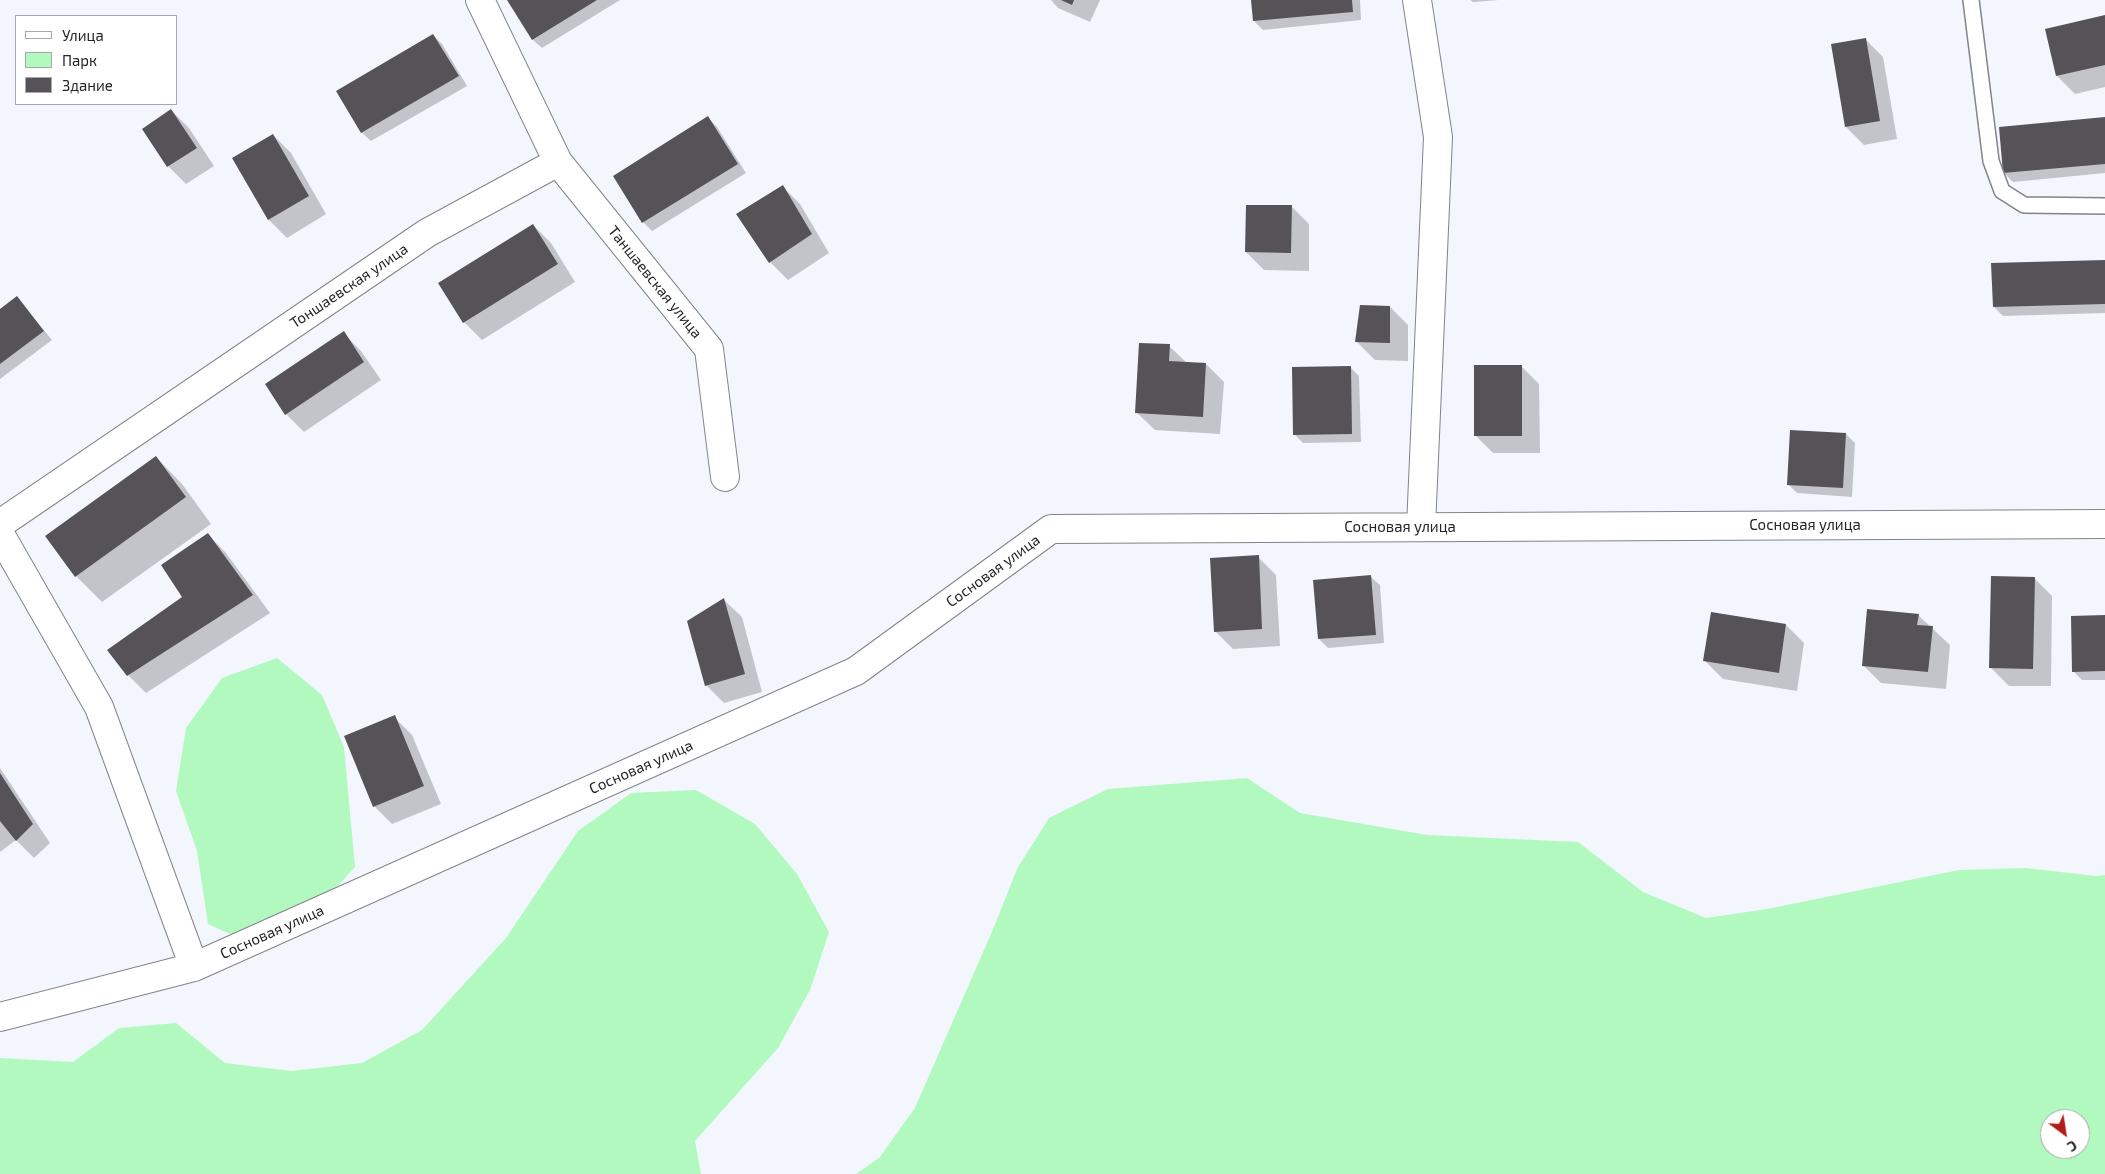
<!DOCTYPE html>
<html>
<head>
<meta charset="utf-8">
<style>
	body { margin:0 }
	#map { position:relative; width:2105px; height:1174px; overflow:hidden; background:#f3f6fc; font-family:"Exo 2",sans-serif }
	canvas { display:block }
	.legend { position:absolute; left:15px; top:15px; width:162px; height:90px; box-sizing:border-box; background:#fff; border:1px solid #a7a8a9; margin:0; padding:6px 9px; list-style:none; font-size:15px; color:#242527 }
	.legend li { display:flex; align-items:center; gap:10px; height:25px }
	.legend b { width:25px; border:1px solid #a7a8a9 }
	.north { position:absolute; left:2040px; top:1109px; width:50px; height:50px; box-sizing:border-box; background:#fff; border:1px solid #a7a8a9; border-radius:50%; rotate:149deg; font-size:14px; font-weight:700; line-height:20px; text-align:center; color:#242527 }
	.north::after { content:''; display:block; margin:auto; width:18px; height:22px; background:#ae1d17; clip-path:polygon(50% 0,100% 100%,50% 72%,0 100%) }
</style>
</head>
<body>
<div id="map">
<canvas width="2105" height="1174"></canvas>
<ul class="legend">
<li><b style="height:6px;background:#fff"></b>Улица</li>
<li><b style="height:14px;background:#b2f9c0"></b>Парк</li>
<li><b style="height:14px;background:#555358"></b>Здание</li>
</ul>
<div class="north">С</div>
</div>
<script>
const ctx = document.querySelector('canvas').getContext('2d');
ctx.lineJoin = 'round';
function fill(path, color) { ctx.fillStyle = color; ctx.fill(path, 'evenodd'); }
function strokePath(path, color, width, dash) { ctx.strokeStyle = color; ctx.lineWidth = width; ctx.lineCap = dash ? 'butt' : 'round'; ctx.setLineDash(dash || []); ctx.stroke(path); }
function label(font, color, halo, rows, align = 'center') {
  ctx.font = font + ' "Exo 2",sans-serif'; ctx.lineWidth = 5; ctx.setLineDash([]); ctx.textBaseline = 'middle'; ctx.strokeStyle = halo; ctx.fillStyle = color; for (const [text, x, y, turn = 0] of rows) {
    ctx.save(); ctx.translate(x, y); ctx.rotate((+turn || 0) * Math.PI / 180); ctx.textAlign = isNaN(turn) ? turn : align; if (halo) ctx.strokeText(text, 0, 0); ctx.fillText(text, 0, 0); ctx.restore();
  }
}
fill(new Path2D(`
	M277 658 322 695 344 747 355 867 315 911 265 950 208 924 197 851 176 791 186 728 222 678Z
	M1247 778 1300 813 1427 835 1578 842 1643 892 1706 918 1767 909 1959 870 2025 868 2096 876 2105 875V1174H856L879 1158 915 1108 994 927 1017 869 1049 818 1108 789ZM2050 1119H2080V1149H2050Z
	M696 790 755 824 797 874 829 932 810 990 778 1048 695 1141 701 1174H0V1058L73 1062 119 1028 176 1023 225 1063 291 1071 362 1063 422 1030 506 938 578 831 631 793Z`), '#b2f9c0');
fill(new Path2D(`
	M508 0H620L542 48 533 40Z
	M1051 0H1100L1090 22 1058 8Z
	M1252 0H1360L1361 20 1263 30 1254 21Z
	M1470 0H1499L1473 2Z
	M2105 17V87L2075 94 2057 76Z
	M433 35 442 44 467 86 371 141 362 133 338 92Z
	M1865 39 1883 57 1897 139 1864 145 1846 127Z
	M171 110 189 128 214 166 186 184 168 166Z
	M708 118 717 127 746 173 652 231 643 222Z
	M2105 118V173L2013 182 2004 173Z
	M273 135 291 153 326 214 287 238 269 220 233 158Z
	M782 186 800 204 829 253 788 280 770 262Z
	M1291 206 1309 224V271L1264 270 1246 252Z
	M533 225 551 243 575 282 482 340 464 322Z
	M2105 261V313L2003 316 1994 307Z
	M17 298 52 340 0 379V311Z
	M1390 307 1408 325V361L1375 360 1357 342Z
	M343 333 361 351 381 380 304 432 286 414Z
	M1169 346 1187 363 1206 364 1224 382 1220 434 1155 430 1136 412Z
	M1521 366 1539 384 1540 453H1493L1475 435Z
	M1350 367 1359 376 1361 442 1303 443 1294 434Z
	M1846 434 1855 443 1852 497 1797 493 1788 484Z
	M156 457 182 484 211 524 102 602 76 576Z
	M208 535 226 553 270 613 146 693 128 675 184 597Z
	M1258 557 1276 575 1280 646 1233 649 1215 631Z
	M1371 577 1380 585 1384 643 1328 648 1319 639Z
	M2034 578 2052 596 2051 686H2009L1991 668Z
	M724 600 742 617 762 692 724 703 706 685Z
	M1918 615 1950 645 1946 689 1881 683 1863 665Z
	M2105 617V680H2082L2073 671Z
	M1786 625 1804 643 1797 691 1723 679 1705 661Z
	M394 717 412 735 441 804 392 824 374 806Z
	M0 768 50 843 34 858 16 840 0 852Z`), '#0003');
fill(new Path2D(`
	M507 0H597L532 40Z
	M1061 0H1074L1072 5Z
	M1251 0H1352L1353 12 1253 21Z
	M2105 15V65L2056 76 2045 29Z
	M433 34 459 76 361 133 336 91Z
	M1866 38 1880 121 1845 127 1831 44Z
	M171 109 197 148 167 167 142 129Z
	M708 116 738 164 642 223 613 176Z
	M2105 117V164L2003 173 1999 127Z
	M273 134 309 196 268 220 232 158Z
	M783 185 812 234 769 263 736 214Z
	M1246 205H1292L1291 253 1245 252Z
	M533 224 558 264 463 323 438 283Z
	M2105 260V304L1993 307 1991 263Z
	M17 296 44 331 0 364V309Z
	M1360 305 1390 306V343L1355 342Z
	M344 331 364 362 285 415 265 384Z
	M1139 343 1170 344 1169 361 1206 363 1203 417 1135 413Z
	M1474 365H1522V436H1474Z
	M1351 366 1352 434 1293 435 1292 367Z
	M1790 430 1846 433 1843 488 1787 485Z
	M156 456 186 497 75 577 45 536Z
	M208 533 253 595 127 676 107 650 182 597 161 565Z
	M1259 555 1262 629 1214 632 1210 558Z
	M1371 575 1376 635 1318 639 1313 580Z
	M1991 576 2035 577 2033 669 1989 668Z
	M724 598 745 674 705 686 687 621Z
	M1867 609 1919 614 1917 625 1933 626 1928 672 1862 666Z
	M1711 612 1786 624 1779 673 1703 661Z
	M2105 615V671L2072 672 2071 616Z
	M395 715 424 786 373 807 344 736Z
	M0 773 33 824 16 841 0 821Z`), '#555358');
const service = new Path2D(`
	M1971 0 1991 161 2002 191 2024 205 2105 206`);
const minor = new Path2D(`
	M1417 0 1438 137 1421 527
	M558 162 709 349 725 477
	M0 524 427 233 558 162 480 0
	M0 534 99 707 194 967
	M0 1017 194 967 856 671 1051 529 2105 524`);
strokePath(service, '#818489', 18);
strokePath(minor, '#818489', 30);
strokePath(service, '#fff', 15);
strokePath(minor, '#fff', 28);
label('15px', '#242527', '#fff', [
	["Таншаевская улица",655,282,51],
	["Тоншаевская улица",349,286,-34],
	["Сосновая улица",1805,525],
	["Сосновая улица",1400,527],
	["Сосновая улица",993,571,-36],
	["Сосновая улица",641,767,-24],
	["Сосновая улица",272,932,-24]
]);
</script>
</body>
</html>
